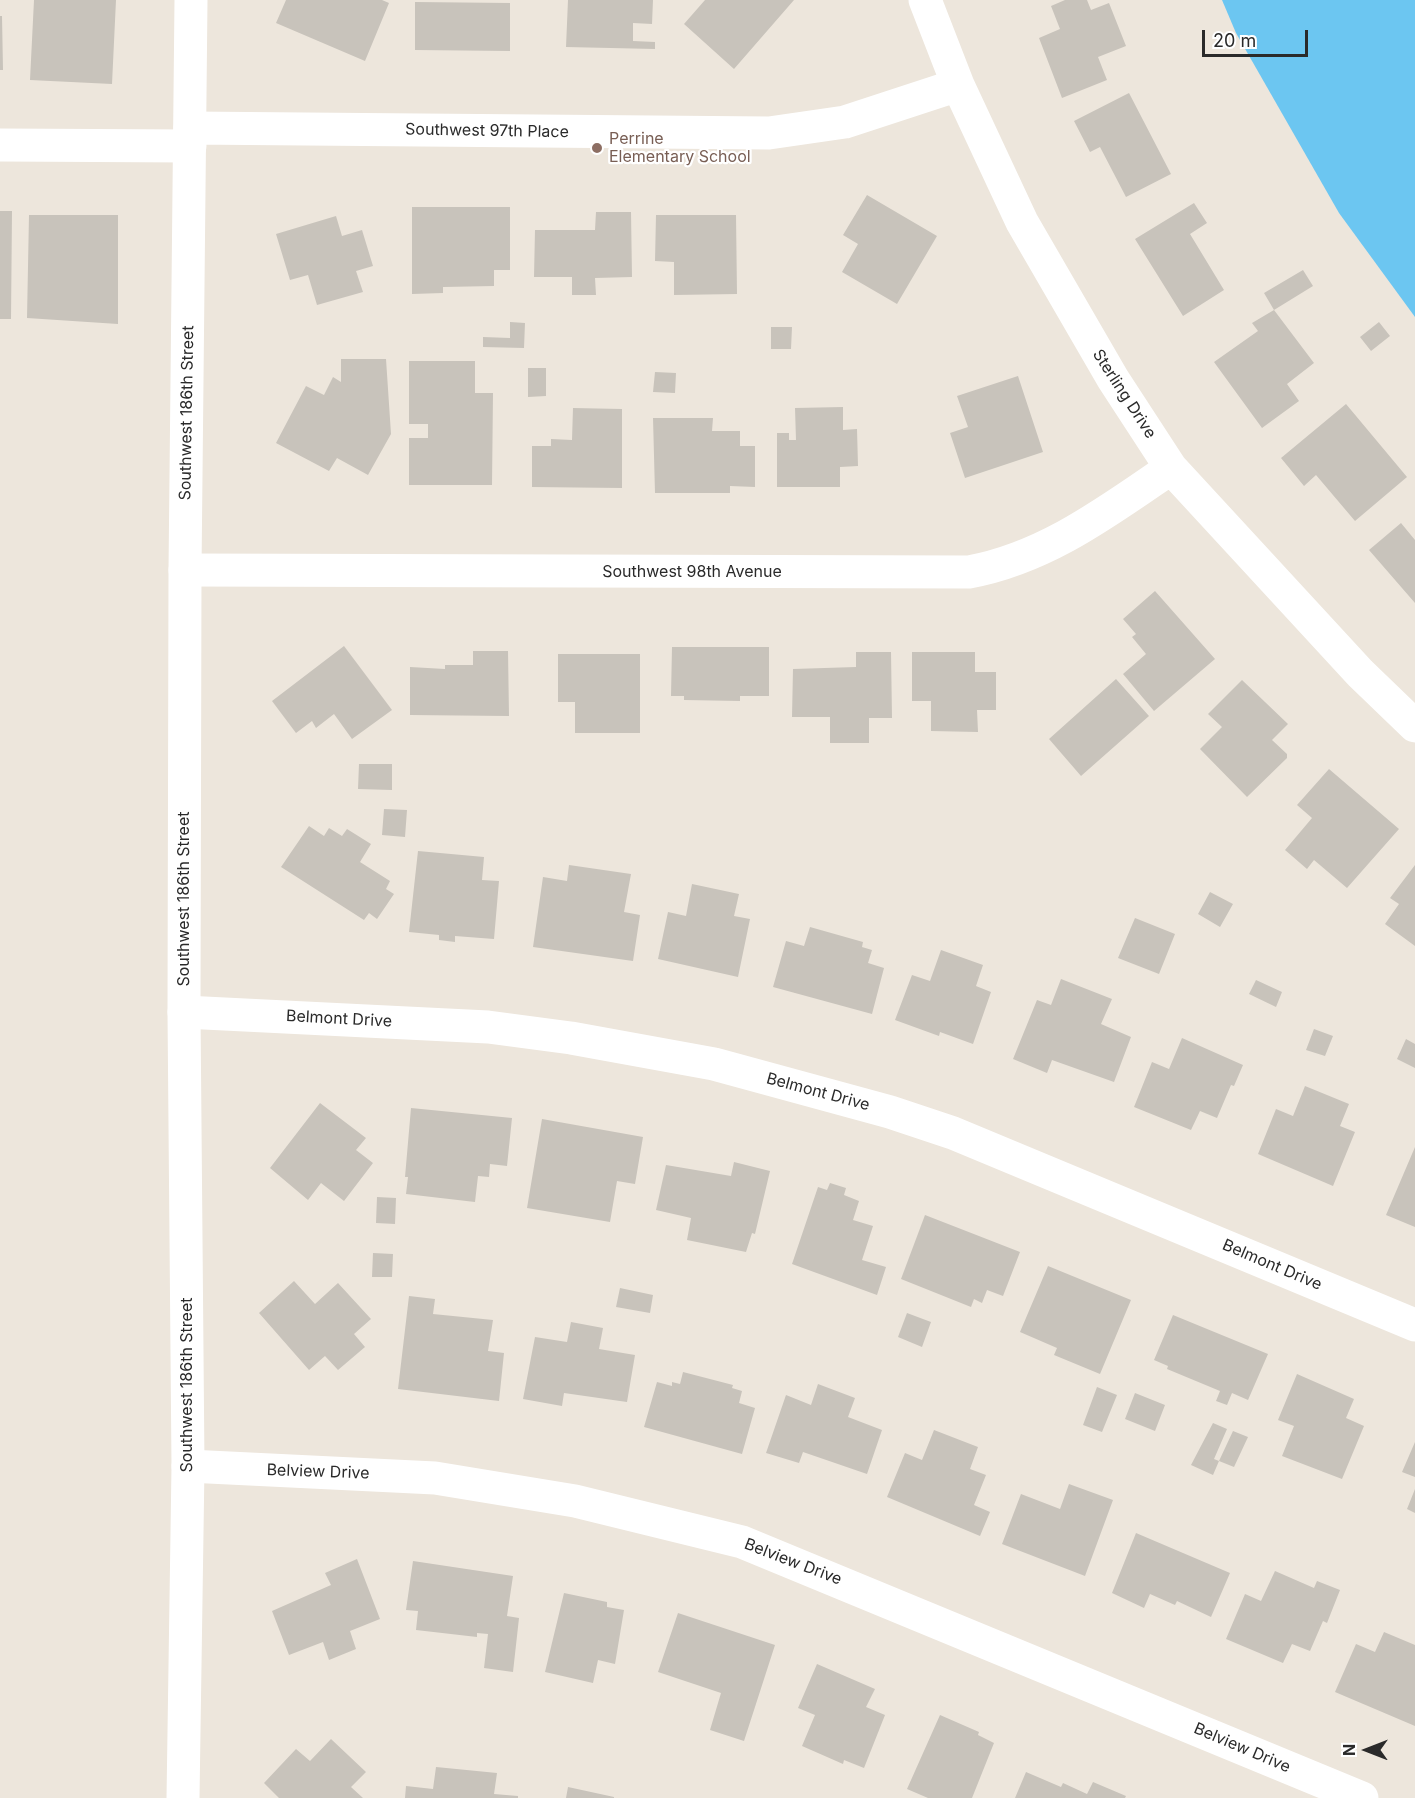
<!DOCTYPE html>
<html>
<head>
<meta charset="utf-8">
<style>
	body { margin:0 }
	#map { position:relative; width:1415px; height:1798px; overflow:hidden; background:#ede6dc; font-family:Inter,sans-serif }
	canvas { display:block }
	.north { position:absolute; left:1337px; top:1720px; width:60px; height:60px; -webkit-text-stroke:4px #fff; paint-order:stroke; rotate:270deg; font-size:16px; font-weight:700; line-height:24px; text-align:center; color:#2a2a2a }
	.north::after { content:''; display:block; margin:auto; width:21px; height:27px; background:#2a2a2a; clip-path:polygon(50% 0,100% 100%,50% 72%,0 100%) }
	.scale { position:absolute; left:1202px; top:30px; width:106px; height:27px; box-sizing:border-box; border:3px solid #2a2a2a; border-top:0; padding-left:8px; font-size:18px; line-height:21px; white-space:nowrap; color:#2a2a2a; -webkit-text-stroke:4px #fff; paint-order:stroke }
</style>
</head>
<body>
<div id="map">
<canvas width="1415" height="1798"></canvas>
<div class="north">N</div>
<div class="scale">20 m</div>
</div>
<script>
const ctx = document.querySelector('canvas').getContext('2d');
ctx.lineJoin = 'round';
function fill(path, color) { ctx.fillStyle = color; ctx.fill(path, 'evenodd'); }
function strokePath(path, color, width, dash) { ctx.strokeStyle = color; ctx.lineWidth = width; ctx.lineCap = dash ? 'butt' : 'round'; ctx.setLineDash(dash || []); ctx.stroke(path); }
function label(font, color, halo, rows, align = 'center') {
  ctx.font = font + ' Inter,sans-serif'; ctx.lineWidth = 4.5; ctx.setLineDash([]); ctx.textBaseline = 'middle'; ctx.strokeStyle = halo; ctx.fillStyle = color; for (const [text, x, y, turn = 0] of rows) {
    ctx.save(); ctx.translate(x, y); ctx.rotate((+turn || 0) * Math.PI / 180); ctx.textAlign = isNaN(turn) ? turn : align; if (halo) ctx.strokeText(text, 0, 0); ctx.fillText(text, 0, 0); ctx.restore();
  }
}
fill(new Path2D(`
	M1222 0H1415V317L1339 213 1236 33Z`), '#6cc6f1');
fill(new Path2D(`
	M34 0H116L112 84 30 80Z
	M286 0H382L389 3 365 61 276 23Z
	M568 0H653L652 24 633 23V41L655 42V49L566 47Z
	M705 0H794L734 69 684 24Z
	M1065 0H1087L1091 10 1109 3 1126 46 1098 57 1107 80 1062 98 1039 38 1060 29 1051 6Z
	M415 2 510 3V51L415 50Z
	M0 16H2L3 70H0Z
	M1129 93 1171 174 1126 197 1100 147 1090 152 1074 121Z
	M867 195 937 236 897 304 842 272 858 244 843 235Z
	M1194 203 1207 223 1190 234 1224 290 1183 316 1135 239Z
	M412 207H510V270H494V286L443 287V293L412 294Z
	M0 211H12L11 319H0Z
	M596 212H631L632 277 595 278 596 295H572V277H534L535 230H595Z
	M29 215H118V324L27 318Z
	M656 215H736L737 294 674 295V262L655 261Z
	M336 216 342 236 362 230 373 266 356 271 363 292 317 305 308 275 290 280 276 234Z
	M1303 270 1313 286 1274 310 1264 293Z
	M1274 310 1314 363 1287 384 1299 401 1262 428 1214 362 1258 331 1252 323Z
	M510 322 525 323 524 348 483 347V337L510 338Z
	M1379 322 1390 336 1371 351 1360 337Z
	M771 327H792L791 349H771Z
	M341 359H386L391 434 368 475 337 458 329 471 276 443 306 386 324 395 333 377 341 382Z
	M409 361H475V393H493L492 485H409V438H428V424H409Z
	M528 368H546V396L528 397Z
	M655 372 676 373 675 393 653 392Z
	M1018 376 1043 452 965 478 950 433 968 427 957 396Z
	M1346 404 1407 477 1355 521 1316 475 1304 486 1281 458Z
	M843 407V430L857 429 858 466 840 467V487H777V433H789V440H796L795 408Z
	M573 408 622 409V488L532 487V446H551V439L572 440Z
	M653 418H713L712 431H740V446H755V487L730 486V493H655Z
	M1401 523 1415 540V603L1369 550Z
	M1155 591 1215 659 1154 711 1123 674 1146 654 1132 637 1136 634 1123 619Z
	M344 646 392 710 352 739 334 714 316 728 312 721 296 733 272 701Z
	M672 647H769V696H740V701L684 700V696H671Z
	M473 651H508L509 716 410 715V667L445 669V665H473Z
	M856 652H891L892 718H869V743H830V717H792L793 669 856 667Z
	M912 652H975V672H996V710H977L978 732 931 731V701H912Z
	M558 654H640V733H575V702H558Z
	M1116 679 1149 716 1081 776 1049 739Z
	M1242 680 1288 724 1272 740 1287 754V758L1247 797 1200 749 1222 727 1208 714Z
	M359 764H392V790L358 789Z
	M1329 769 1399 829 1347 888 1314 860 1307 869 1285 850 1312 818 1297 805Z
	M384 809 407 810 405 837 382 835Z
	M309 826 324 836 329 828 342 836 347 829 371 844 360 862 390 881 386 889 394 894 377 919 369 913 364 920 281 867Z
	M418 851 484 857 482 880 499 881 494 939 455 936V942L439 940V935L409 932Z
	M569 865 631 874 624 912 640 915 633 961 533 947 543 877 567 881Z
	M1415 865V946L1385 924 1399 904 1390 898Z
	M692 884 739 894 734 916 750 919 738 977 658 959 668 912 686 916Z
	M1210 892 1233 904 1220 927 1198 914Z
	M1135 918 1175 934 1159 974 1118 958Z
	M810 927 863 942 862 947 872 950 868 963 884 968 872 1014 773 987 786 941 804 946Z
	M941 950 983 965 976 986 991 992 973 1044 940 1032 939 1036 895 1020 912 975 930 981Z
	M1061 979 1112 999 1101 1024 1131 1037 1114 1082 1052 1060 1047 1073 1013 1059 1037 1000 1051 1005Z
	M1256 980 1282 992 1276 1007 1249 994Z
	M1314 1029 1333 1036 1325 1056 1306 1050Z
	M1182 1038 1243 1065 1234 1086 1231 1085 1217 1118 1200 1111 1191 1130 1134 1107 1152 1062 1169 1069Z
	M1406 1039 1415 1044V1068L1397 1059Z
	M1305 1086 1349 1104 1340 1126 1355 1132 1333 1186 1258 1154 1276 1109 1293 1116Z
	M320 1103 366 1138 356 1150 373 1163 344 1201 321 1183 308 1200 270 1168Z
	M411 1108 512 1118 507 1166 490 1164 489 1177 478 1176 475 1202 406 1194 408 1177H405Z
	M542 1119 643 1137 635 1184 617 1181 610 1222 527 1208Z
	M1415 1147V1227L1386 1215Z
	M734 1162 770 1171 755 1234 752 1233 746 1252 687 1240 691 1218 656 1210 666 1165 731 1176Z
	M830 1183 846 1188 844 1195 859 1201 853 1220 873 1226 862 1260 886 1267 877 1295 792 1264 818 1187 827 1190Z
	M377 1197 396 1198 395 1224 376 1223Z
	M925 1215 1020 1252 1003 1296 987 1290 982 1303 974 1299 971 1307 901 1279Z
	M373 1253 393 1254 392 1277H372Z
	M1048 1266 1131 1300 1100 1374 1054 1355 1057 1348 1020 1332Z
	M294 1281 315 1304 338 1283 371 1319 354 1334 365 1347 338 1370 325 1356 309 1370 259 1313Z
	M620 1288 653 1295 650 1313 616 1307Z
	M409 1296 435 1299 433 1314 493 1320 488 1351 504 1353 499 1401 398 1389Z
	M907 1313 931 1322 922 1347 898 1337Z
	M1173 1315 1268 1354 1248 1400 1232 1393 1227 1405 1216 1401 1220 1391 1167 1369 1168 1366 1154 1360Z
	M571 1322 603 1328 599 1349 635 1355 627 1402 564 1393 562 1406 523 1399 535 1337 567 1342Z
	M683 1372 733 1385 732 1388 742 1391 739 1403 755 1408 742 1454 644 1427 657 1382 672 1386V1382L680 1384Z
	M1297 1374 1354 1399 1346 1418 1364 1426 1342 1479 1282 1456 1294 1426 1278 1420Z
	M818 1384 855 1398 848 1417 882 1430 867 1474 803 1452 799 1463 766 1453 786 1395 811 1405Z
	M1097 1387 1117 1395 1102 1432 1083 1425Z
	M1135 1393 1165 1405 1155 1431 1125 1419Z
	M1213 1423 1227 1429 1214 1459 1219 1461 1213 1475 1191 1465Z
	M934 1430 978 1447 970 1469 986 1475 974 1505 990 1512 980 1536 887 1497 905 1453 922 1460Z
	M1233 1431 1248 1437 1234 1467 1219 1461Z
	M1415 1442V1477L1402 1472Z
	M1069 1484 1113 1500 1085 1576 1002 1544 1021 1494 1060 1509Z
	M1415 1489V1513L1407 1509Z
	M1136 1533 1230 1573 1211 1617 1177 1601 1175 1605 1150 1594 1144 1608 1112 1593Z
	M357 1559 380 1619 350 1631 356 1649 329 1660 323 1642 289 1655 272 1611 331 1585 325 1573Z
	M413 1561 513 1576 507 1616 519 1618 513 1672 484 1668 488 1634 477 1633V1637L416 1630 418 1611 406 1610Z
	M1275 1571 1314 1588 1317 1581 1340 1590 1327 1623 1323 1621 1310 1651 1292 1644 1283 1663 1226 1639 1245 1594 1261 1601Z
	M564 1593 607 1602V1607L624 1610 615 1664 598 1660 593 1683 545 1672Z
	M678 1613 775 1645 744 1741 710 1730 721 1693 658 1672Z
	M1384 1632 1415 1645V1726L1335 1692 1356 1644 1375 1652Z
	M817 1664 875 1689 866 1707 885 1715 864 1768 844 1760 843 1764 802 1746 815 1715 798 1708Z
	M940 1715 979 1732 978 1735 994 1743 972 1798H928L907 1789Z
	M331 1739 366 1772 351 1787 363 1798H279L264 1783 296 1749 310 1761Z
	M436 1767 497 1773 494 1794 518 1796V1798H405L406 1786 433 1789Z
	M1026 1772 1061 1787 1063 1783 1087 1794 1093 1782 1126 1796 1125 1798H1015Z
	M568 1787 614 1797V1798H566Z`), '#c8c3bb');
strokePath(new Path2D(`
	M925 0 958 85 1022 222 1113 379 1171 468 1360 673 1415 726
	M190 128 769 133 845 122 958 85
	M0 145 190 146
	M185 570 969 572C1046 558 1108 511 1171 468
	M184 1012 488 1027 571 1038 714 1064 890 1112 953 1133 1415 1325
	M188 1466 435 1478 575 1501 742 1542 1362 1798`), '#fff', 33);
strokePath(new Path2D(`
	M183 1798 188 1466 184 1012 185 570 191 0`), '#fff', 33);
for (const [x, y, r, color] of [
	[597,148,6,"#8d6e63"]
]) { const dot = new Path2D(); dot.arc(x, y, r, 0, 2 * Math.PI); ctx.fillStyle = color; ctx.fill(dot); strokePath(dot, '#fff', 2); }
label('16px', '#2a2a2a', '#fff', [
	["Southwest 97th Place",487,131,1],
	["Sterling Drive",1124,394,57],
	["Southwest 186th Street",187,413,-89],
	["Southwest 98th Avenue",692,572],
	["Southwest 186th Street",184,899,-90],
	["Belmont Drive",339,1019,3],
	["Belmont Drive",818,1092,15],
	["Belmont Drive",1272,1265,23],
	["Southwest 186th Street",187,1385,-90],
	["Belview Drive",318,1472,2],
	["Belview Drive",793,1562,21],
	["Belview Drive",1242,1748,23]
]);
label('16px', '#785e54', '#fff', [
	["Perrine",609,139],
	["Elementary School",609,157]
], 'left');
</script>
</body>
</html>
